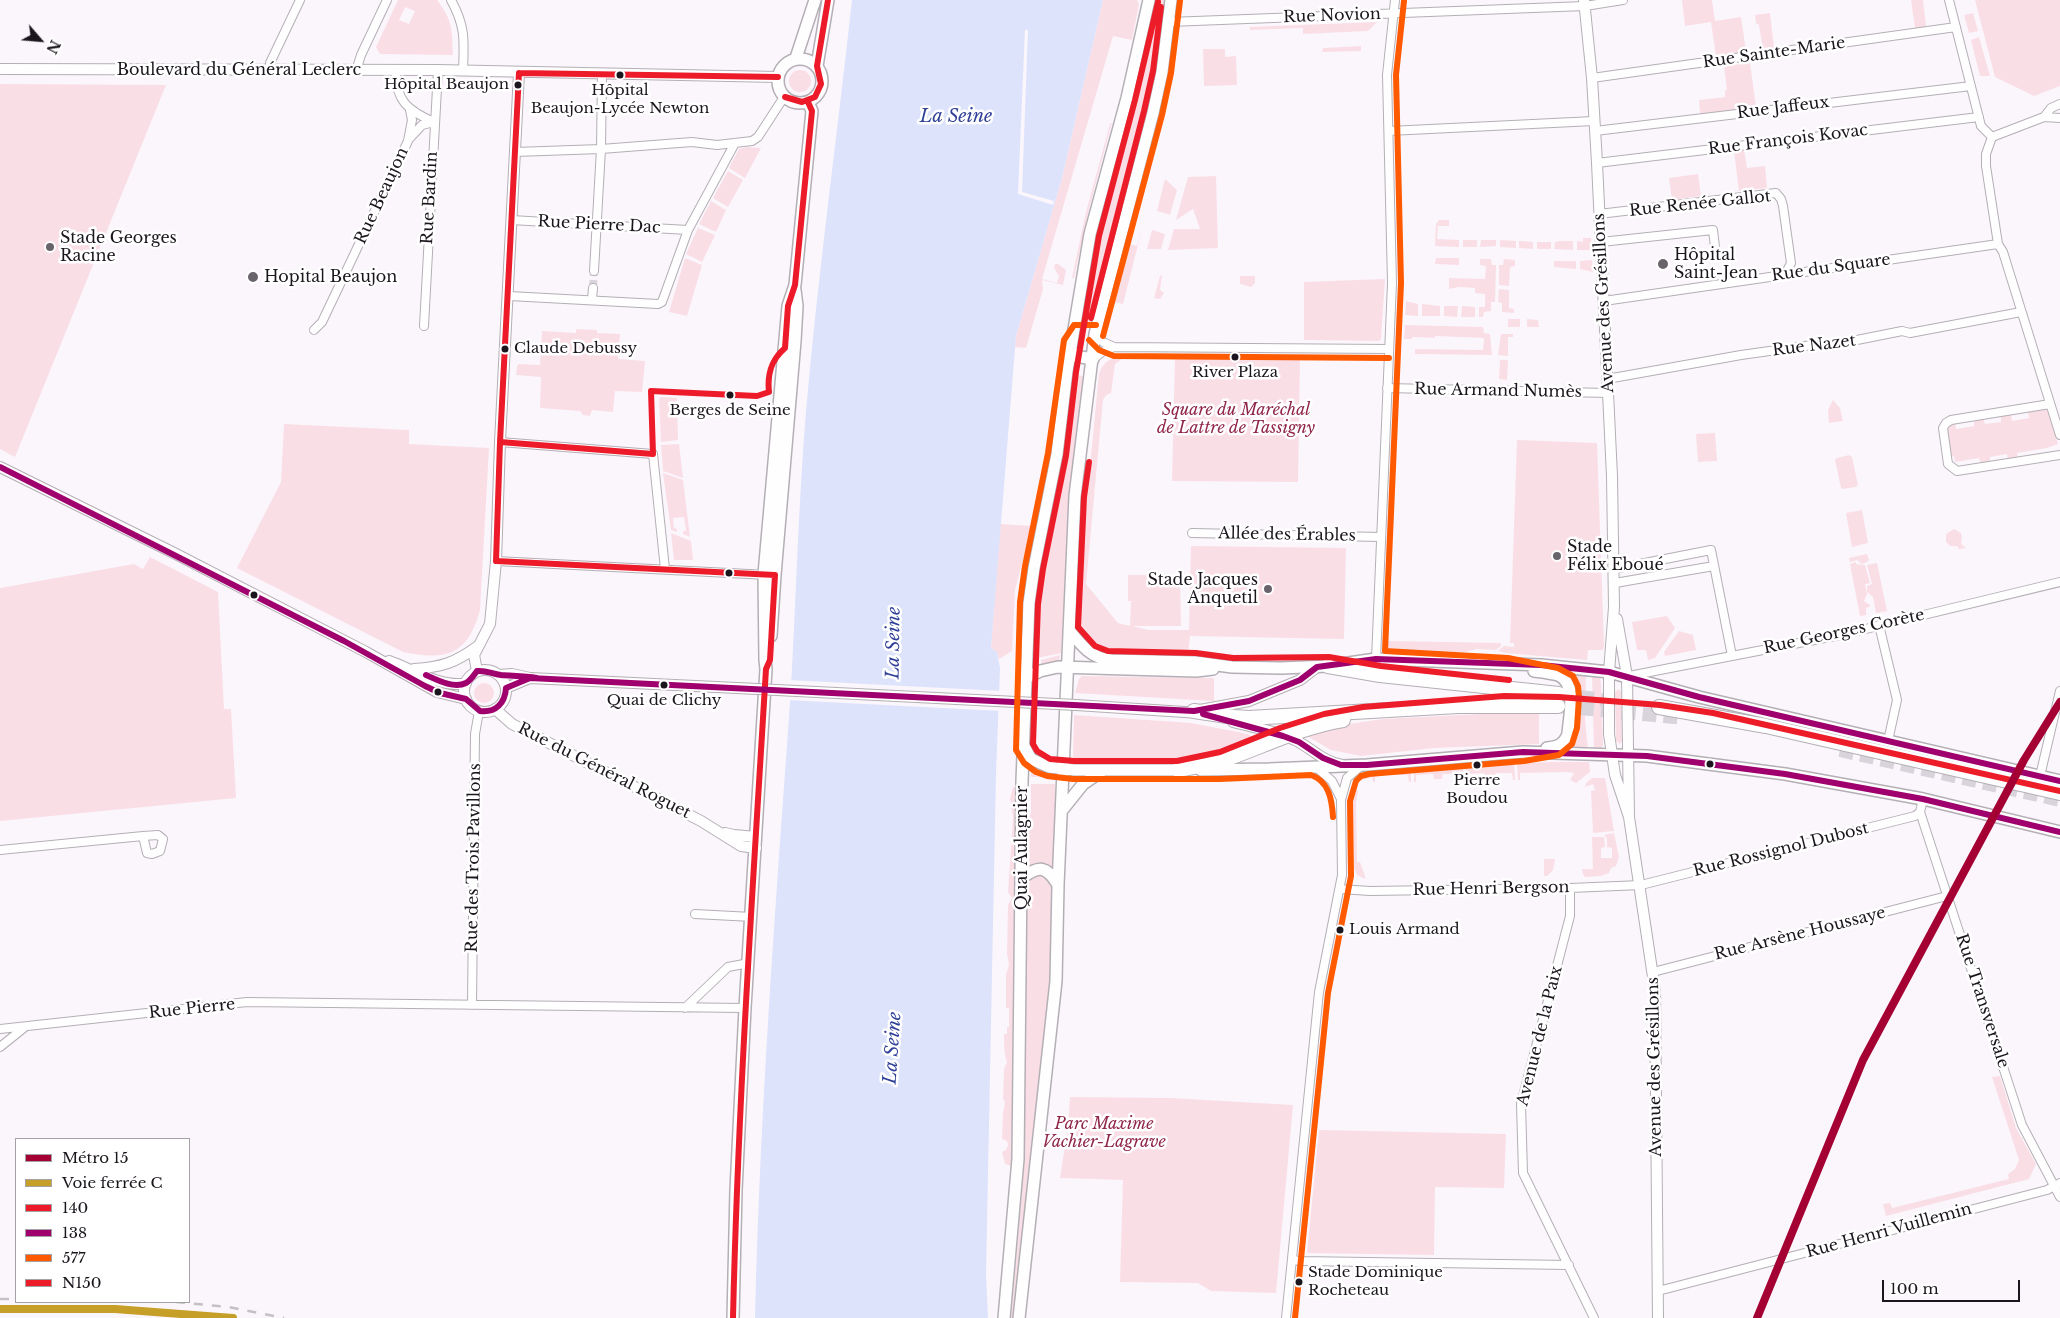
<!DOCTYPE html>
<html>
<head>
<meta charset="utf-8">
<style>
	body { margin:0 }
	#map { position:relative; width:2060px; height:1318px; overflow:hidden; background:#fbf6fc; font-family:"Libre Baskerville",serif }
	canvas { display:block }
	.legend { position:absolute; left:15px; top:1138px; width:175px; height:165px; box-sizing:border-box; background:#fff; border:1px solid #a4a2a5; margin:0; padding:6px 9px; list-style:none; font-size:15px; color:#1b161d }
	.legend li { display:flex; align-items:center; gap:10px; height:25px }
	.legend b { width:25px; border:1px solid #a4a2a5 }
	.north { position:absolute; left:15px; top:15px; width:50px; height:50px; -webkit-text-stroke:4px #fff; paint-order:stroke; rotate:117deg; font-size:14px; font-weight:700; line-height:20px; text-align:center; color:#1b161d }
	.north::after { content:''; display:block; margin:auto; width:18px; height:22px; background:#1b161d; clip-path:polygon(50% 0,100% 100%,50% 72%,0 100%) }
	.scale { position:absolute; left:1882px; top:1280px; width:138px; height:22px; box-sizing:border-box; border:2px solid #1b161d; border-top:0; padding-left:6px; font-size:15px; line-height:18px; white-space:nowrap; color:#1b161d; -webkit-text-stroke:4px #fff; paint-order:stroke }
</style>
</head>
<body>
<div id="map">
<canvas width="2060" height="1318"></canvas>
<ul class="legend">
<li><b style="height:6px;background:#a50034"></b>Métro 15</li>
<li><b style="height:6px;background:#c69f28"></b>Voie ferrée C</li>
<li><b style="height:6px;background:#ed1b2a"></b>140</li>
<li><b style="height:6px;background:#a0006e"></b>138</li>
<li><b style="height:6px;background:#ff5a00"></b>577</li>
<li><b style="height:6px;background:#ed1c29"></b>N150</li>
</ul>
<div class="north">N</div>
<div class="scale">100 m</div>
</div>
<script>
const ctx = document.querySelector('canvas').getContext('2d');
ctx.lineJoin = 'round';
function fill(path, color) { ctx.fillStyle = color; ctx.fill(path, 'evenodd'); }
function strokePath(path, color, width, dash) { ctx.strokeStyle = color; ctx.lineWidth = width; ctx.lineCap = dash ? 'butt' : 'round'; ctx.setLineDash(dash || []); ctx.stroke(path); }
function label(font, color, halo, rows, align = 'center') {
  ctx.font = font + ' "Libre Baskerville",serif'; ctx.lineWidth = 5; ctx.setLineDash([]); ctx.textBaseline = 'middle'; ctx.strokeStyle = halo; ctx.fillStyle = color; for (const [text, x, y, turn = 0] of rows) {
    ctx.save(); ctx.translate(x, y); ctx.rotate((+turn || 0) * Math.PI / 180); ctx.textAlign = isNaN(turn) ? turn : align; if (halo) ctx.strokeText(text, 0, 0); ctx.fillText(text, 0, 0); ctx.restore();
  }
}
fill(new Path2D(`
	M398 0H437C453 21 452 29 453 55L380 54 376 47ZM405 7 415 11 409 24 399 20Z
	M1103 0H1137L1139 4 1132 40 1113 36 1042 279 1057 283 1059 276 1054 268 1055 264H1058L1066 270 1063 285 1042 280 1043 289 1026 348 1015 347 1016 336 1062 178Z
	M1157 0H1166L1161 47 1153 91 1091 328 1083 327 1081 324 1101 228 1148 45Z
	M1682 0H1712L1715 21 1741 17 1746 51 1716 56 1711 22 1685 26Z
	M1911 0H1923L1926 27 1915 28Z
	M1975 0H2060V86L2034 96 1995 77Z
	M1770 13 1774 48 1763 49 1759 25 1756 23 1755 15Z
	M1973 13 1978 31 1969 33 1964 15Z
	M1377 22 1368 31 1303 34V28L1250 30V27Z
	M1979 37 1990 76H1980L1971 40Z
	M1361 46V51L1322 52 1323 48Z
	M1203 49H1225V57L1236 56 1237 85 1204 86Z
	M1750 63 1756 107 1700 114 1699 100 1725 97V90H1727L1724 66Z
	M789 81a11 11 0 1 1 22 0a11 11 0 1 1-22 0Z
	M0 84 166 85 15 457 0 449Z
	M1112 122 1088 213 1074 278H1072L1086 212 1110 124Z
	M747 147 761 148 745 178 729 168 739 149Z
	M1744 150 1747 168 1765 166 1767 188 1739 191 1734 151Z
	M728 171 743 180 728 207 713 198Z
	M1698 174 1701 196 1672 200 1669 178Z
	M1216 176 1218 248 1168 250 1174 229H1200L1193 209 1176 220 1188 177Z
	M1165 179 1177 190 1170 215 1157 211Z
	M711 201 726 210 716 232 699 224Z
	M1439 220H1449V226H1438L1437 239 1459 240V247L1435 246 1436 224Z
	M698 228 715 235 702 262 686 254Z
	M1142 229 1123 304 1114 302 1130 244 1137 246Z
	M1152 230 1165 234 1161 249H1147Z
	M1583 238H1591L1592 250H1577V241L1583 242Z
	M1463 240H1477V247H1463Z
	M1481 240H1496V246L1480 247Z
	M1500 240 1516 241V248L1500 247Z
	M1519 241 1533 242V249L1519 248Z
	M1560 241H1573V250L1554 249 1555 242Z
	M1537 242H1551V249H1537Z
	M685 258 702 265 687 316 669 312Z
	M1436 258H1459V265L1435 264Z
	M1480 259H1491L1492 265H1496L1495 302H1491V311L1484 312 1483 317H1479V307H1485V294L1475 293V288L1459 287 1449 289V278L1485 279 1486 266 1480 265Z
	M1504 259 1515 260V266L1510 267 1509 286 1499 285V265H1503Z
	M1592 260 1593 272 1580 269V261Z
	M1554 261H1576V269L1554 267Z
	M1162 275 1160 290 1164 293 1160 299 1154 298 1160 276Z
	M1240 276H1255V283L1251 287 1240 284Z
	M1385 279 1381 339 1379 341 1304 340V282Z
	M1499 289 1509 290V308L1514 309V313L1502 312V303L1498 302Z
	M1406 301 1418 304V316L1405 315Z
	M1422 304 1440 306V316H1422Z
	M1444 306H1458L1457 317 1444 316Z
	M1462 306 1475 307V317H1461Z
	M1508 319H1520V327H1508Z
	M1527 319 1538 320 1539 327H1527Z
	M1405 325 1483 327 1484 333 1490 334 1492 355 1415 354V349L1483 350 1484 338 1435 336V338L1412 337V339H1404Z
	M576 329 597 330V333L620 334 618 359 645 361 642 392 615 391 613 412 592 410 590 416 583 415 580 411 540 408 541 377 516 375 517 366 519 364 540 365 542 331 576 333Z
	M1501 334H1513V337H1508V356L1498 355Z
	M1126 356 1115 364 1111 393 1106 395 1103 400 1086 584 1118 623 1130 626 1131 601H1128V575H1180L1181 626H1132L1148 630H1189L1191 546 1346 548 1344 639 1190 636 1188 655 1109 653C1088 647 1078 630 1078 608L1086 507 1099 374C1103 361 1113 356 1126 356Z
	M1175 356 1300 357 1298 482 1172 481Z
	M1500 360H1508L1507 380 1499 379Z
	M1072 374 1083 376 1072 482 1061 653 1033 659 1036 585 1058 479Z
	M1060 375H1062L1052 458 1025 583 1020 657H1018L1016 655 1019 587 1043 497 1055 424Z
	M660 397 677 398 678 440 661 442 659 400Z
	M1833 400 1840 408 1843 421 1829 423 1828 410Z
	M2044 409 2048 411 2058 444 2047 448 2017 453 2018 459 2008 461 2007 454 1990 457V464L1981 465 1979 458 1955 462 1954 456 1950 457 1945 430 1950 424 1955 423 1956 429 1974 426V420L1983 418 1985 424 2001 422V416L2011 414 2012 421 2029 418 2028 412Z
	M284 424 409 430V444L489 448 480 610C467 657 445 660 403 652L237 568 281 482Z
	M1715 433 1717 461 1698 462 1696 434Z
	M1517 440 1597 443 1604 645 1603 650H1588L1587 660 1505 653 1498 651 1504 646 1514 647V643H1510Z
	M679 444 683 478 663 471 661 445Z
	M1849 455 1852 457 1858 485 1856 487 1843 489 1841 488 1835 460 1837 458Z
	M663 473 683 480 690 537 683 534V531H686L684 517 673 518 674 528 677 529V532L671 530Z
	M1862 510 1868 543 1852 547 1846 513Z
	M1000 524 1032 526 1015 590 1012 651 999 659 997 653 991 648Z
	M1954 529 1961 533 1962 538 1961 544 1966 548 1959 549 1957 546H1950L1946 542V534Z
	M671 533 691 541 693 560H674Z
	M1867 554 1869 560 1867 562 1862 564 1857 560 1850 562 1849 558Z
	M150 557 218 592 224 709H231L236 798 0 821V588L134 564 143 569Z
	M1856 562V564L1865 565 1870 583 1865 584 1867 594 1864 601 1871 606 1866 608V615L1860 616 1850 564Z
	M1877 563 1887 611 1876 613 1873 597 1867 592V586L1872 584 1867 565Z
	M1667 616 1675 628 1655 658 1648 660 1646 650H1637L1632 622Z
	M1679 631 1693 635 1696 650 1665 656 1664 652Z
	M1383 641H1390L1501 643V646L1496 650 1477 649 1465 652 1392 651 1386 648Z
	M1060 655 1059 662 1042 666 1041 660Z
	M1564 671 1586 673 1585 719 1588 751 1564 748 1568 744Z
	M1592 674 1599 677 1601 682 1603 745 1600 750 1594 751Z
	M1082 676 1212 678 1214 679V701L1075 693 1079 679Z
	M474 693a10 10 0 1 1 20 0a10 10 0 1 1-20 0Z
	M1619 689 1621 692 1622 741 1620 744 1616 741 1615 692Z
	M1539 711V744L1434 748 1361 756 1331 750 1307 736 1342 725 1383 719Z
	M1074 715 1191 723 1248 734 1251 736V740C1234 763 1108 761 1077 761L1073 757Z
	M1552 762H1589L1590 772 1576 783 1570 780 1574 773 1567 772 1520 773V780H1518L1517 763Z
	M1514 763 1515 780H1513L1512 773H1496L1495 778H1484V773L1468 774V781H1466L1465 765Z
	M1463 765V781H1461V774H1443L1442 779H1434L1433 774 1416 775V782H1414V768Z
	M1033 768 1045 771V777H1031V770Z
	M1411 768V782H1409L1408 775H1375V782H1373L1372 777 1361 780 1358 777Z
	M1592 778H1605L1614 831 1593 833 1591 791 1595 790 1593 784 1585 787 1586 783Z
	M1356 781 1358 783 1355 787 1358 791 1356 803 1357 862H1360L1365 876V879L1357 875 1354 868 1352 792Z
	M1031 784H1055V810H1059L1053 867 1041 864 1027 866 1028 818 1031 813Z
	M1018 785 1013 1143 1012 1166 1005 1164 1002 1152 1006 1150 1008 1145 1007 1141 1002 1139 1003 1113 1005 1102 1003 1099 1004 1069 1007 1062C1004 1053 1004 1044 1004 1034H1007V1027H1009V1008H1006V974L1009 965 1007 954 1008 905 1012 898 1008 892 1013 818 1010 798 1013 787Z
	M1614 833 1619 857 1616 866 1611 868 1609 873 1601 876 1585 877 1583 874 1582 869H1593L1592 837H1604L1605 847 1601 848V858H1612V848L1607 847V838L1604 835Z
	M1544 859H1555L1553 870 1547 876H1544Z
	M1039 874 1046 876 1053 883 1052 939 1046 1029 1013 1318H1011L1022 1192 1027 888 1031 878Z
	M2000 1076 2016 1128 2036 1164 2029 1179 1886 1216 1883 1204 1890 1203 1892 1208 2009 1179 2008 1174 2015 1169 2019 1160 1992 1077Z
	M1070 1097 1170 1098 1293 1105 1276 1293 1211 1291 1198 1283 1120 1282 1123 1180 1060 1178 1068 1126Z
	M1319 1130 1506 1134 1504 1188 1435 1187 1434 1255 1307 1253Z`), '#fadee6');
fill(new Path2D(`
	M852 0H1103L1062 178 1016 336 991 648 997 652 1000 668 996 774 986 1274 988 1318H755C760 1110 775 912 790 703 796 606 798 508 806 411 818 274 837 137 852 0Z`), '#dde3fb');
fill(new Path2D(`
	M1025 30H1028L1022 192 1054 201 1053 205 1018 194Z
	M788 680 1002 691 1001 711 787 700Z`), '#fbf6fc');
strokePath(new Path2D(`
	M593 288 594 271`), '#d9d4db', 8, [8, 4]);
strokePath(new Path2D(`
	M1559 694 1617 702
	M1559 706 1684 718
	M1840 750 2060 800`), '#d9d4db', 14, [14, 7]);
const street = new Path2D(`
	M451 0C466 27 464 41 463 71
	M1949 0 1981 126 1992 137
	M1169 22 1585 6 1623 0
	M270 71V63L300 0
	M356 71 361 55 387 0
	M396 71C395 100 408 111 434 122
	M1592 78 1956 27
	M2044 117 2060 118
	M1389 131 1594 121
	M1595 131 1971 86
	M1992 137 1986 154V166L1998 244 2003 252 2060 435
	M1992 137 2044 117 2051 108 2060 104
	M408 140 422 125 434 122
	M515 152 601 149 692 142 717 145 752 141 758 137 784 97
	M1597 163 1979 117
	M1599 214 1776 193 1781 199 1783 206 1791 263 1785 275
	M511 220 688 230
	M1601 242 1713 230 1715 247
	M594 271 601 149 602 75
	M509 296 658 304 662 302 688 230 735 143
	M592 300 593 288
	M1604 301 1998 244
	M424 326 438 70
	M314 330 322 322 408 141 412 120 410 110
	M1095 334 1103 342 1114 347
	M1093 359 1102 352 1114 347 1389 349
	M1607 379 1741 355 1812 345 1837 344 1902 331 1910 333 2021 312
	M1387 388 1608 393
	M2050 404 1951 420 1946 423 1943 428 1948 464 1957 471 2060 455
	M500 442 653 454 665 569
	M1192 533 1381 537
	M496 561 768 575
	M1614 569 1711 550 1732 656
	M1615 583 1714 566
	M1879 625 1897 700 1888 741
	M1376 659 1392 283 1387 75 1395 0
	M1629 676 1845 634 2060 582
	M1317 768 1332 781 1341 799
	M2040 776 2060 691
	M1923 799 1920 812 2022 1125 2060 1197
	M0 850 143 836 158 835 163 839 160 851 152 854 147 853 143 836
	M1570 888V916L1521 1104 1523 1173 1594 1318
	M1340 889 1370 891 1570 888 1641 885 1915 816 1920 812
	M695 914 752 917
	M1653 972 1947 896
	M472 1005 475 734 479 711
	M685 1008 728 967 749 963
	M0 1029 247 1002 745 1008
	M0 1047 25 1027
	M1293 1260 1300 1261 1569 1265
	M1658 1291 2047 1190 2060 1183
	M1286 1318 1319 992 1342 875 1341 800 1347 778 1361 766`);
const secondary = new Path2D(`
	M1584 0 1592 78 1597 163 1612 476 1614 607 1609 672V734L1615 775 1629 817
	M0 69 438 70 778 77
	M0 467 174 553 366 652 437 692 466 699
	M1617 619 1627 676 1629 817 1655 990 1658 1318
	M389 661C412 669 443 689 466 683
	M414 669C442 667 455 663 478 646
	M464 691a21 21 0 1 1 42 0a21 21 0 1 1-42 0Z
	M477 671 474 655 490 624 496 561 500 442 519 73
	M499 675 512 674 530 678 737 688
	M506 688 530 678
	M1036 703 1057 704
	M1076 705 1200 713
	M495 709 512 724 701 821 741 846 756 848
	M1200 710 1249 701 1300 680 1317 667
	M1233 722C1255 728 1277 731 1297 741 1312 749 1324 762 1342 765
	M725 833 734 835 756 837`);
const primary = new Path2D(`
	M796 58 815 0
	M778 81a22 22 0 1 1 44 0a22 22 0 1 1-44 0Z
	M817 66 828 0
	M1071 350 1075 356 1093 359
	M1069 630C1081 645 1091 658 1111 660L1196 662 1232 667 1281 668 1328 666 1376 659 1541 665 1609 672 1699 697 2060 781
	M771 636 775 575 795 341 797 306 795 290
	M1534 671C1541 672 1550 673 1558 675 1578 683 1569 717 1568 734 1564 745 1557 747 1547 748
	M1026 678 1040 671 1058 667 1196 671 1213 669
	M1024 746 1031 759 1049 767 1074 770H1185
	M1201 770 1269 769 1367 765 1523 752 1647 756 1785 774 1923 799 2060 832
	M1063 809 1083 784 1102 771
	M1022 878C1039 865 1047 866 1058 885
	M733 1318 736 1190 745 1008 766 669 765 660 764 574 788 306 795 285 812 111 808 102
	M1004 1318 1018 1159 1022 781 1029 603 1034 568 1057 454 1067 371 1090 234 1127 98 1149 0
	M1019 1318 1056 981 1058 885 1075 496 1095 334 1153 113 1162 72 1171 0`);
const highway = new Path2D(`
	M1328 666 1380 675 1559 694
	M1659 707 1766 726 2060 793
	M1194 711 1234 717 1249 718 1458 706H1558
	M1178 770C1193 767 1210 765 1224 760 1264 746 1301 727 1343 720`);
strokePath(street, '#b4afb5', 10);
strokePath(secondary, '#b4afb5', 12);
strokePath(primary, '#b4afb5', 14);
strokePath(highway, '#b4afb5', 16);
strokePath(street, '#fefeff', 8);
strokePath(secondary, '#fefeff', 10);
strokePath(primary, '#fefeff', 11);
strokePath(highway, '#fefeff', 14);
strokePath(new Path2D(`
	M0 1299H16
	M176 1302 228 1307 284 1318`), '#c3c1c4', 2.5, [9, 9]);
const secondaryBridge = new Path2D(`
	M737 688 1036 703
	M1057 704 1076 705`);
strokePath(secondaryBridge, '#b4afb5', 12, []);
strokePath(secondaryBridge, '#fefeff', 10);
strokePath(new Path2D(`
	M817 66 828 0
	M519 73 778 77
	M785 97 802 102 815 97 821 84 817 66
	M500 442 653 454 651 391 757 396 769 392C767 374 771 360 785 348L788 306 795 285 812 111 808 102
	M496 561 775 575 770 660 766 669C753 885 738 1101 733 1318
	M496 561 500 442 519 73`), '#ed1b2a', 6);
strokePath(new Path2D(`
	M0 467 344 641 425 686 440 693 466 699 480 711C496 713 505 703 506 688L530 678 1194 711 1249 701 1300 680 1317 667 1376 659 1541 665 1609 672 1699 697 2060 781
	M426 675C437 680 454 689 466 683 470 681 474 675 477 671 486 670 492 674 501 675 513 676 524 676 537 678
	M1203 714 1283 736 1299 742 1323 758 1341 765H1367L1523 752 1647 756 1785 774 1923 799 2060 832`), '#a0006e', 6);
strokePath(new Path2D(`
	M1096 325H1074L1064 340 1048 453 1025 566 1020 602 1016 750 1024 763 1036 772 1047 776 1073 779H1220L1311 775C1329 781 1332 800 1333 817
	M1103 336 1162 115 1171 73 1180 1
	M1089 340 1099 350 1114 356 1389 358
	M1295 1318 1328 993 1351 876 1350 801 1356 781 1361 776 1369 774 1524 761 1559 755 1572 744 1577 728 1579 697 1578 686 1573 676 1558 668 1508 658 1385 651 1401 283 1396 75 1404 1`), '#ff5a00', 6);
strokePath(new Path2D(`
	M1158 2 1135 100 1099 236 1076 372 1066 456 1043 569 1038 604 1034 715 1033 744 1037 751 1050 759 1074 761H1177L1220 752 1280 728 1324 714 1363 707 1504 696 1559 697 1660 705 1713 713 2060 791
	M1091 318 1144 111 1153 71 1161 7
	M1089 462 1084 497 1078 627 1095 646 1108 651 1196 653 1233 658 1329 657 1381 666 1509 680`), '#ed1c29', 6);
strokePath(new Path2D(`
	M0 1309H115L233 1318`), '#c69f28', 8);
strokePath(new Path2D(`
	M1757 1318 1863 1060 2024 760 2060 702`), '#a50034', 8);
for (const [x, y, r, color] of [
	[620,75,4.5,"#1b161d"],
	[518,85,4.5,"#1b161d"],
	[50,247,5,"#69646b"],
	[1663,264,6,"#69646b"],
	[253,277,6,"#69646b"],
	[505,349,4.5,"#1b161d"],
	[1235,357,4.5,"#1b161d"],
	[730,395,4.5,"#1b161d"],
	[1557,556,5,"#69646b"],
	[729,573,4.5,"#1b161d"],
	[1268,589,5,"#69646b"],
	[254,595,4.5,"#1b161d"],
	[664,685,4.5,"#1b161d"],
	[438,692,4.5,"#1b161d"],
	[1710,764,4.5,"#1b161d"],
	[1477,765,4.5,"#1b161d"],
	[1340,930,4.5,"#1b161d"],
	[1299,1282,4.5,"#1b161d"]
]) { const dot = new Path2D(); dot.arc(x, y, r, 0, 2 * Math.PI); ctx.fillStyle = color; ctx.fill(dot); strokePath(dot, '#fff', 2); }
label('15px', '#1b161d', '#fff', [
	["Hôpital Beaujon",509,85,"right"],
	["Hôpital",620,91],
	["Beaujon-Lycée Newton",620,109],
	["Claude Debussy",514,349,"left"],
	["River Plaza",1235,373],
	["Berges de Seine",730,411],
	["Quai de Clichy",664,701],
	["Pierre",1477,781],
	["Boudou",1477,799],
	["Louis Armand",1349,930,"left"],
	["Stade Dominique",1308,1273,"left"],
	["Rocheteau",1308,1291,"left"]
]);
label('16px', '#1b161d', '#fff', [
	["Rue Novion",1332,16,-2],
	["Rue Sainte-Marie",1774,53,-8],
	["Boulevard du Général Leclerc",239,70],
	["Rue Jaffeux",1783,108,-7],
	["Rue François Kovac",1788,140,-7],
	["Rue Beaujon",382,196,-65],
	["Rue Bardin",430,198,-87],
	["Rue Renée Gallot",1700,204,-6],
	["Rue Pierre Dac",599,225,3],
	["Rue du Square",1831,268,-8],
	["Avenue des Grésillons",1604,303,-93],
	["Rue Nazet",1814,346,-7],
	["Rue Armand Numès",1498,391,1],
	["Allée des Érables",1287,535,1],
	["Rue Georges Corète",1844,632,-12],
	["Rue du Général Roguet",604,771,27],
	["Quai Aulagnier",1022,848,-90],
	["Rue Rossignol Dubost",1781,850,-14],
	["Rue des Trois Pavillons",474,858,-89],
	["Rue Henri Bergson",1491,889,-1],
	["Rue Arsène Houssaye",1800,934,-14],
	["Rue Transversale",1982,1001,72],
	["Rue Pierre",192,1009,-6],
	["Avenue de la Paix",1540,1036,-76],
	["Avenue des Grésillons",1655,1067,-91],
	["Rue Henri Vuillemin",1889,1231,-15]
]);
label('16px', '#1b161d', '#fff', [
	["Stade Georges",60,238],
	["Racine",60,256],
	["Hôpital",1674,255],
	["Saint-Jean",1674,273],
	["Hopital Beaujon",264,277],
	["Stade",1567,547],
	["Félix Eboué",1567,565],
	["Stade Jacques",1258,580,"right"],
	["Anquetil",1258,598,"right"]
], 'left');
label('italic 16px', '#90254a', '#fff', [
	["Square du Maréchal",1236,410],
	["de Lattre de Tassigny",1236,428],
	["Parc Maxime",1104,1124],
	["Vachier-Lagrave",1104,1142]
]);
label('italic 18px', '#304098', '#fff', [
	["La Seine",956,117],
	["La Seine",894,643,-89],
	["La Seine",893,1048,-86]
]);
</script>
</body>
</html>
